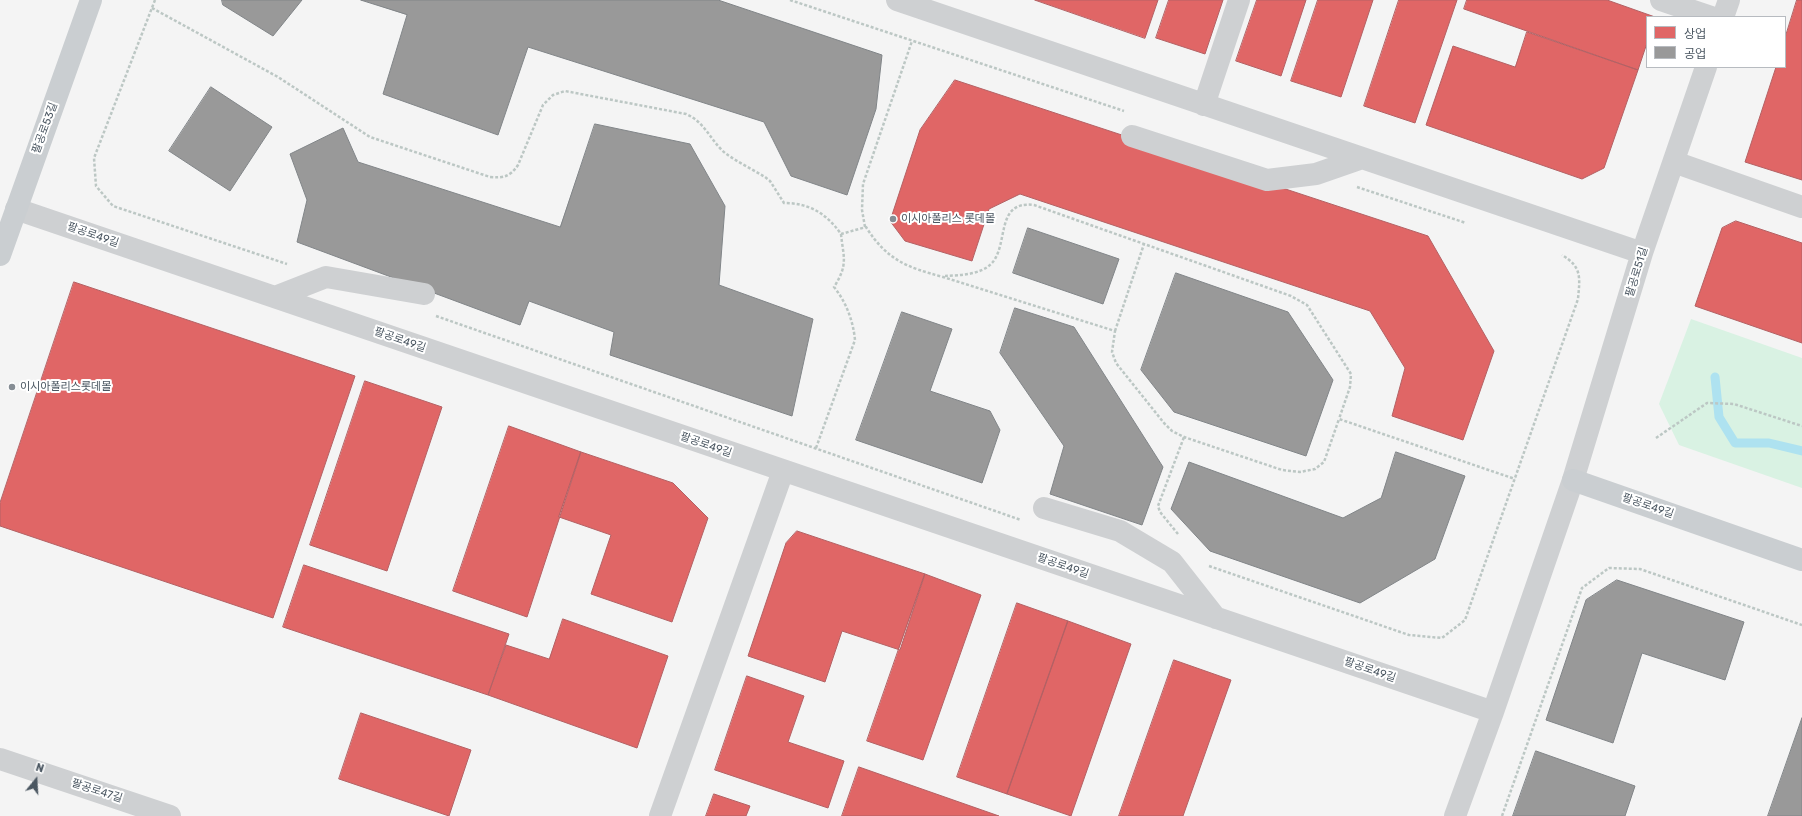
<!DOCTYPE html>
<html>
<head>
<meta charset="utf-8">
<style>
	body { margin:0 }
	#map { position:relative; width:1802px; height:816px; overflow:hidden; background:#f4f4f4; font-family:Rubik,"Noto Sans KR",sans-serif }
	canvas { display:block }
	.legend { position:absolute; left:1646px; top:16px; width:140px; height:52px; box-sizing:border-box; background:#fff; border:1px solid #b7bbc0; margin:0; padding:5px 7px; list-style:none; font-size:12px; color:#4a5661 }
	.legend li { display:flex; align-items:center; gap:8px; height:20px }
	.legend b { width:20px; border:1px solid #b7bbc0 }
	.north { position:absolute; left:16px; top:760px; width:40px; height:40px; -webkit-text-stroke:3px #fff; paint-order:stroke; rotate:18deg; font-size:11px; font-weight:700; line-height:16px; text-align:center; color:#4a5661 }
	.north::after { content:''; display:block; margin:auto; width:14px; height:18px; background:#4a5661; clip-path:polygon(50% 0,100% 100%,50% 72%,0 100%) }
</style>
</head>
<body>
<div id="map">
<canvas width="1802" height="816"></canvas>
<ul class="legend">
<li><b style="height:11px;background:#e06666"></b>상업</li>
<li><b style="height:11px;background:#999"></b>공업</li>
</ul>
<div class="north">N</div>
</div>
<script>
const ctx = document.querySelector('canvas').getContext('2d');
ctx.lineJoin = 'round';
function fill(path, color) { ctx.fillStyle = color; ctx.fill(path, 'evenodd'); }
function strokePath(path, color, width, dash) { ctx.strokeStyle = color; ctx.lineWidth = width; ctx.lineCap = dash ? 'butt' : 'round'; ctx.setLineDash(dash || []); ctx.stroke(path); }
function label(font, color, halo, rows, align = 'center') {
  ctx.font = font + ' Rubik,"Noto Sans KR",sans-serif'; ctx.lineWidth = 4; ctx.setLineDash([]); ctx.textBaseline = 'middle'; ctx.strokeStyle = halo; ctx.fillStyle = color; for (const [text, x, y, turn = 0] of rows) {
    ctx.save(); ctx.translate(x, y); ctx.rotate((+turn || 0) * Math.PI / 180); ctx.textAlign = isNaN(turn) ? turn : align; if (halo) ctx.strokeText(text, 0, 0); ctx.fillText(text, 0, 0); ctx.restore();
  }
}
fill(new Path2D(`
	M1691 319 1802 358V488L1679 445 1659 404Z`), '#d9f2e3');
const shops = new Path2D(`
	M1035 0H1158L1145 38Z
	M1169 0H1223L1205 54 1156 38Z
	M1257 0H1306L1281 76 1236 61Z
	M1318 0H1373L1341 97 1291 81Z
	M1399 0H1457L1415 123 1364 106Z
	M1467 0H1607L1655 17H1647V43L1638 70 1464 9Z
	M1797 0H1802V180L1745 162 1776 67H1785V38Z
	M1527 32 1638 70 1604 168 1582 179 1426 125 1453 46 1515 67Z
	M955 80 1428 236 1494 351 1463 440 1392 416 1405 368 1370 311 1020 194 989 209 972 261 905 241 890 221 920 130Z
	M1736 221 1802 243V343L1695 306 1722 228Z
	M74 282 355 376 273 618 0 526V503Z
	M365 381 442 407 387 571 310 545Z
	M509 426 581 452 527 617 453 591Z
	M581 452 673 483 708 518 672 622 591 594 611 535 559 517Z
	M797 531 925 574 900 650 842 631 825 682 748 656 786 543Z
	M304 565 509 634 488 695 283 627Z
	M925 574 981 595 923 760 867 741Z
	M1017 603 1068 621 1007 794 957 777Z
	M563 619 668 656 637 748 488 695 506 645 549 659Z
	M1068 621 1131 644 1071 816 1007 794Z
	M1174 660 1231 680 1183 816H1119Z
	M747 676 804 696 788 742 844 761 828 808 715 770Z
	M361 713 471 750 449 816 339 779Z
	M859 767 999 816H842Z
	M714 794 750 806 746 816H706Z`);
fill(shops, '#e06666');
strokePath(shops, '#b36164', 1);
const industry = new Path2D(`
	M222 0H302L273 36 223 5Z
	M361 0H718L882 55 876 109 847 195 791 176 764 122 528 47 498 135 383 94 407 15Z
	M211 87 272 127 230 191 169 151Z
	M595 124 690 144 725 206 719 285 813 319 792 416 610 355 614 332 529 301 520 325 297 242 307 200 290 154 343 128 358 162 560 227Z
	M1028 228 1119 259 1103 304 1013 273Z
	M1176 273 1288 312 1333 380 1306 456 1174 412 1141 370Z
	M1015 308 1074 327 1163 467 1142 525 1050 494 1064 446 1000 353Z
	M902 312 952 329 930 391 990 411 1000 430 982 483 856 440Z
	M1396 452 1465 476 1435 559 1360 603 1210 551 1171 509 1189 462 1343 518 1381 498Z
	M1617 580 1744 622 1725 680 1642 653 1613 743 1546 720 1586 600Z
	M1802 718V816H1768Z
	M1536 751 1635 786 1625 816H1513Z`);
fill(industry, '#999');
strokePath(industry, '#818588', 1);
strokePath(new Path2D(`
	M1715 377 1719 417 1735 443H1769L1802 451`), '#aee2f0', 9);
strokePath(new Path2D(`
	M155 0 94 158 96 186 113 206 287 264
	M790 0 1124 111
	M152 8 278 77 370 137 490 177C503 178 510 177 518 165L543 105 553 95 565 91 686 114C705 122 710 140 725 153 737 162 752 169 765 177L770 181 784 203C809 203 826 213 841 234L866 227C887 260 906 267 943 277L1115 331 1112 352 1116 363 1164 423 1172 431 1184 437 1282 470 1300 472 1315 469 1324 462 1339 419 1515 479
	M1357 187 1466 223
	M865 227 862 210 863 184 912 41
	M945 276C960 275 981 275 992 263 1009 244 995 200 1034 205L1291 296 1307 305 1351 374 1350 387 1339 419
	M436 316 1021 520
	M1115 331 1144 244
	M1656 438 1707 403 1734 404 1802 426
	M816 448 855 340C853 320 846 302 834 287 849 264 843 256 841 234
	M1178 534 1160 512 1158 506 1184 437
	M1209 566 1409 635 1442 638 1465 620 1578 299C1580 277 1582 267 1562 255
	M1502 816 1582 588 1609 568 1640 569 1802 625`), '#bcc7c4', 2.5, [3, 2]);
strokePath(new Path2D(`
	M897 0 1642 253
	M1661 0 1711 17
	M1723 17 1729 0
	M1204 105 1239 0
	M1132 136 1267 180 1316 174 1362 158
	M1674 162 1802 207
	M16 209 1493 712
	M275 297 326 277 424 294
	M1044 508 1120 531 1172 562 1216 618
	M0 759 170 816
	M660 816 783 471
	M1455 816 1493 712 1573 480 1642 253 1706 67`), '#ced0d2', 22);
strokePath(new Path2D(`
	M0 255 91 0
	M1573 480 1802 560`), '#caced1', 22);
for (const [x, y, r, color] of [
	[893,219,4,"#868d94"],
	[12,387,4,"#868d94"]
]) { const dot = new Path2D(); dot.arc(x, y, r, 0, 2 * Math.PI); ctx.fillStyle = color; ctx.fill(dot); strokePath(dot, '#fff', 1.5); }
label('11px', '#4a5661', '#fff', [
	["팔공로53길",45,128,-70],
	["팔공로49길",93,235,19],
	["팔공로51길",1637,272,-73],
	["팔공로49길",400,340,19],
	["팔공로49길",706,445,19],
	["팔공로49길",1648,506,19],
	["팔공로49길",1063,566,19],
	["팔공로49길",1370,670,19],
	["팔공로47길",97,791,18]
]);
label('11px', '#4a5661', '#fff', [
	["이시아폴리스 롯데몰",901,219],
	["이시아폴리스롯데몰",20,387]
], 'left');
</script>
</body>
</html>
